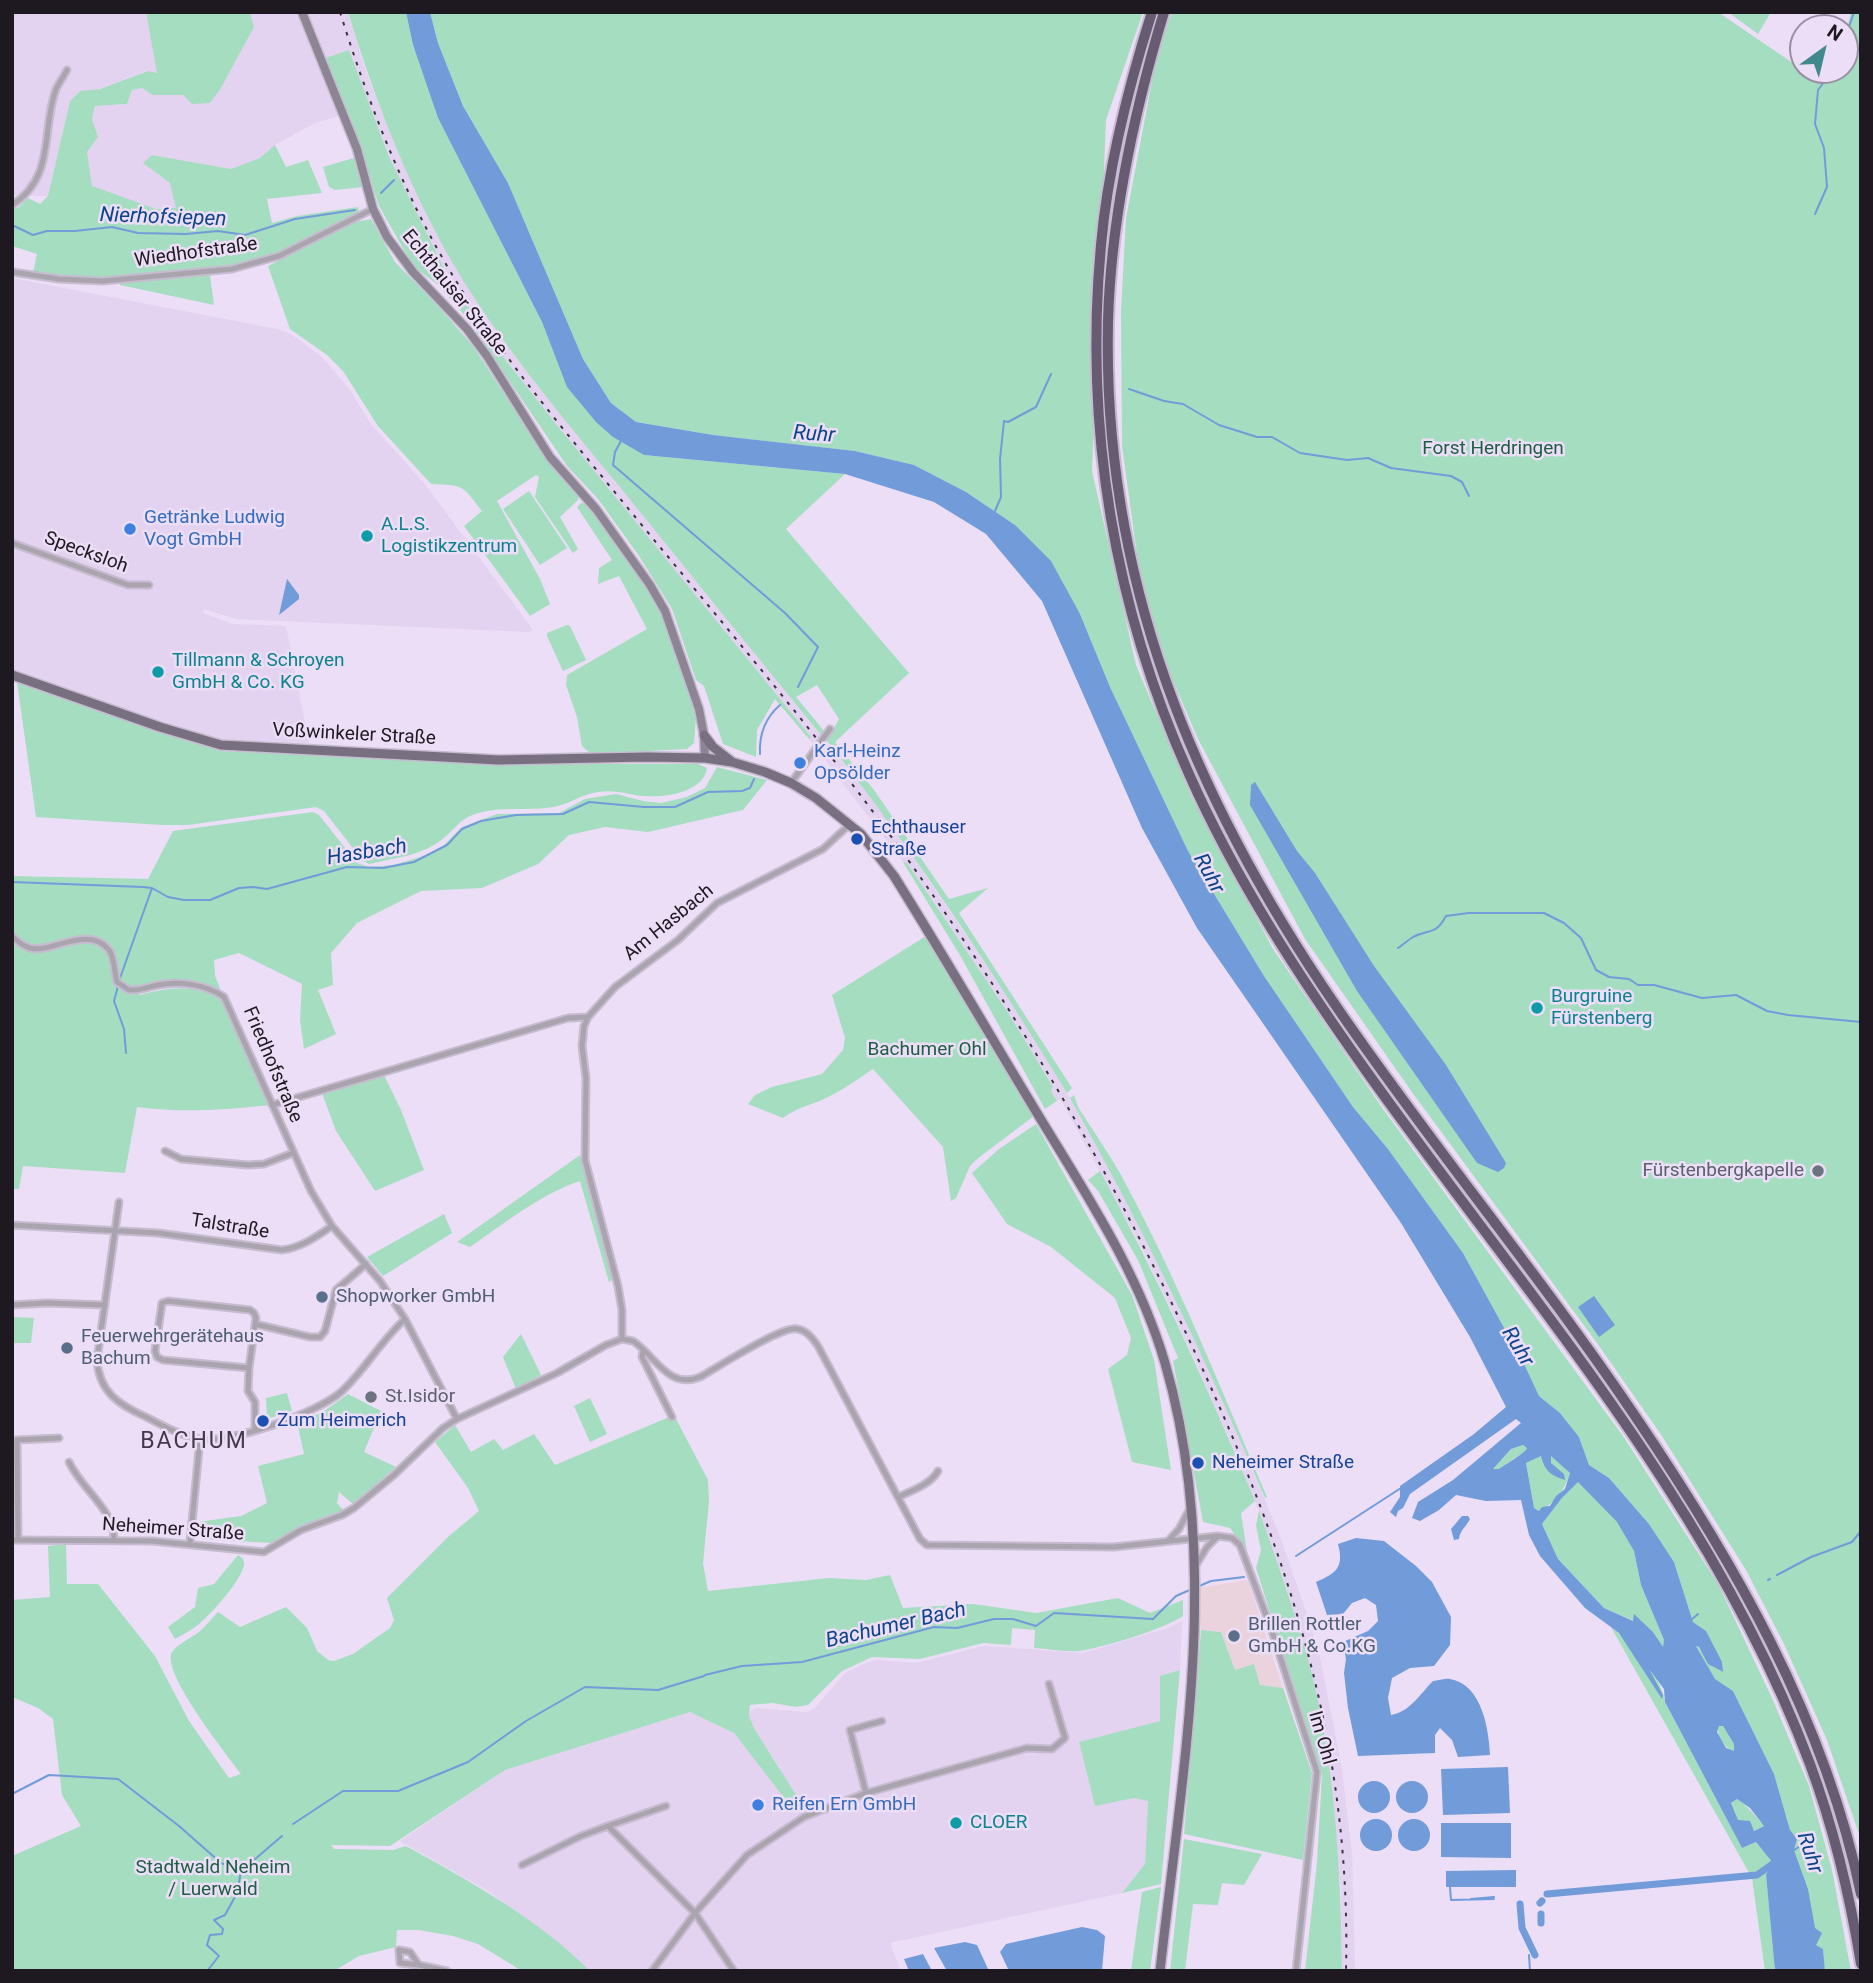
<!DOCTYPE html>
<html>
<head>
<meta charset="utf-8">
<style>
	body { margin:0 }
	#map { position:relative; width:1873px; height:1983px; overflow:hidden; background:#ecdef6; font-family:Roboto,sans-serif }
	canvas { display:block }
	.frame { position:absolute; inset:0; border:14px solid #1e1921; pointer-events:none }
	.north { position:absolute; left:1789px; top:14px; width:70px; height:70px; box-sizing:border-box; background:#ecdef6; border:2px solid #9a8fa1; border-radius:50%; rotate:34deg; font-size:19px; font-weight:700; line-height:28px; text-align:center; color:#1e1921 }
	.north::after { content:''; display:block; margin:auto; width:24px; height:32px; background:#41898c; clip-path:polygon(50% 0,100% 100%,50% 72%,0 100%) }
</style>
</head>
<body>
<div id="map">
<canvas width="1873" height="1983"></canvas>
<div class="frame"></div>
<div class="north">N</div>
</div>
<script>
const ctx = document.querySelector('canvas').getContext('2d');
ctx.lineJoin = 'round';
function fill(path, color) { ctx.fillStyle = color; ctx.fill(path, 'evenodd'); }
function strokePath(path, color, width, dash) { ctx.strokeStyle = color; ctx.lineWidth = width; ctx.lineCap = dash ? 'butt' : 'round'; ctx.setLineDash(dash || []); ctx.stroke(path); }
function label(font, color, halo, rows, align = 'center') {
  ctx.font = font + ' Roboto,sans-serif'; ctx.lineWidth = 5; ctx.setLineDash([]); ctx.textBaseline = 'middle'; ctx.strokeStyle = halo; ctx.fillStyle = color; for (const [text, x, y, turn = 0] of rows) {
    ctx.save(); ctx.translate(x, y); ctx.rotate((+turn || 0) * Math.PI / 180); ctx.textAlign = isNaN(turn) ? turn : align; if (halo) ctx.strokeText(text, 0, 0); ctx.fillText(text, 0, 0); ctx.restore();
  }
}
fill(new Path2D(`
	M1248 1580 1283 1688 1260 1685 1235 1670 1221 1632 1201 1630 1197 1588Z`), '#ebd3dd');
fill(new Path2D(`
	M12 12H146L158 73 147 71 99 89 80 91 70 101 48 196 12 195Z
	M250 12H298L341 115 313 124 275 145 260 158 231 169 152 155 144 163 170 183 177 208 156 209 92 187 87 152 98 137 92 119 95 106 127 104 132 90 142 88 152 95H183L210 103 221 88 254 27Z
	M304 12H348L366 72 398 153 436 233 460 273 512 353 881 810 1016 1008 1067 1093 1114 1177 1176 1298 1224 1400 1281 1539 1310 1623 1321 1662 1342 1769 1352 1854 1355 1971H1342L1341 1890 1330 1774 1309 1664 1287 1589 1255 1501 1226 1431 1196 1362 1144 1252 1063 1104 1060 1099 1057 1101 1051 1091 1053 1087 1007 1011 907 863 903 862 809 739 810 737 556 424 504 358 449 277 389 157 349 50 325 58Z
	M12 278 277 329 289 333 305 344 323 358 350 390 370 423 424 483 533 630 529 632 236 619 204 609 203 613 233 624 286 626 309 743 222 740 122 708 12 668Z
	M1182 1621 1180 1670 1160 1676V1721L1079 1742 1095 1806 1134 1798 1148 1801 1145 1864 1122 1893 890 1943 901 1971H590L539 1928 485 1889 400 1841 505 1770 690 1712 734 1733 795 1812 780 1768 754 1728 749 1716 751 1711 755 1708 806 1712 814 1709 845 1673 868 1662 878 1660 916 1663 984 1646 1083 1653 1168 1628Z`), '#e3d2f0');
fill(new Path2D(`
	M146 12H250L254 27 221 88 210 103 192 104 183 95H152L142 88 132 90 127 104 95 106 92 119 98 137 87 152 92 186 156 209 176 208 170 183 143 163 152 155 231 169 260 158 275 145 286 167 308 160 322 193 267 199 272 223 297 216 358 207 359 211C338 231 278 256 249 263L97 279 33 273 37 254 12 246V209L19 207 28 198 40 204 48 196 70 101 80 91 100 89 148 71 157 73Z
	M348 12H406L413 45 438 118 542 322 567 386 644 455 845 474 786 529 909 673 835 742 874 790 949 899 988 888 959 913 1072 1088 1067 1093C993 971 915 853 827 741L839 719 817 685 796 697 824 731 821 735C752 651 684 566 615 481 550 402 484 324 436 233 399 162 371 88 348 12Z
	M430 12H1143L1106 120 1092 471 1136 665 1191 796 1273 949 1383 1109 1623 1436 1718 1584 1772 1698 1809 1786 1832 1870 1851 1971H1825L1823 1949 1816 1945 1808 1889 1794 1850 1797 1839 1790 1830 1774 1774 1733 1691 1715 1680 1695 1644C1709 1656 1701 1662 1723 1672L1706 1631 1693 1622 1674 1562 1649 1524 1609 1478 1589 1465 1579 1437 1560 1413 1539 1396 1525 1366 1463 1253 1388 1149 1353 1107 1264 976 1188 851 1110 687 1080 614 1015 525 966 492 914 465 855 451 713 435 636 422 611 403 583 359 508 183 463 106 438 43Z
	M1172 12H1718L1822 83 1830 70H1845V36L1851 12H1861V1840L1827 1740 1784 1644 1746 1570 1662 1436 1597 1343 1414 1095 1305 939 1198 739 1162 655 1138 562 1122 446 1121 312 1126 218 1157 55Z
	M1728 12H1771L1758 34Z
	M349 50 389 157 449 278 504 358 556 424 811 737 809 739 775 699 757 730 756 757 723 744 704 686 696 680 672 609 639 556 598 499 567 466 466 317 438 285 413 266 379 206 361 150 325 58Z
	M354 158 363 187 335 190 329 187 323 167Z
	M371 219 395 262 437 305 473 346 551 466 579 495 578 500 560 517 578 549 573 553 535 497 539 477 536 475 497 501 540 579 550 604 530 616 464 526 482 511C462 485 464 485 431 484L378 426 343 371 327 355 290 329 268 266 355 222Z
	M210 275 214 305 120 285V283Z
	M529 491 567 548 540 565 503 509Z
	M581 503 587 504 635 569 661 611 692 697 696 717 694 743 687 749 591 754 582 746 577 717 566 685 567 675 647 629 619 576 598 584 599 568 612 560 577 507Z
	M567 625 570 626 586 660 563 671 547 636V633Z
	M17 682 221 751 502 764H698L707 768C704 792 665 798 645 796 627 795 617 789 598 792 581 794 569 805 553 807 525 812 495 804 468 817 457 823 450 834 440 841 420 856 393 858 369 864L362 860 324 811 316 807 188 825H162L36 817Z
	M717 767 767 780 743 810 648 832 605 827 569 835 538 864 482 888 421 891 357 923 331 953 333 985 318 990 336 1034 304 1049 300 1020 302 984 239 953 214 960 215 976 221 991C193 978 167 979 138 988L139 995C171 987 196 983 225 1002L271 1105C226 1110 181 1113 137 1107L125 1173 23 1166 19 1189H12V876L148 879 173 831 313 812 319 815 357 863 369 867 393 865 424 856 443 846 462 827 497 814 559 813 585 799 616 794 643 801 661 803 687 797 705 788Z
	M903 862 907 863 1007 1011 1053 1087 1051 1091 1057 1101 1045 1109 961 957Z
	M926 936 1034 1116 977 1159 970 1166 956 1198 951 1201 943 1147 873 1069C857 1080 841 1091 824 1099 808 1106 798 1107 783 1118L748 1104 755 1095 772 1087 822 1074 843 1050 845 1038 832 995Z
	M382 1071 401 1110 424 1170 375 1191 336 1131 322 1093Z
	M1074 1095 1078 1107C1092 1129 1108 1152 1121 1175 1177 1278 1221 1389 1267 1497L1265 1498C1207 1361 1143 1228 1070 1098Z
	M1036 1124 1132 1295 1154 1360 1171 1470 1132 1462 1108 1369 1127 1355 1131 1338 1115 1298 1051 1247 1007 1224 972 1173 999 1149Z
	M580 1155 614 1279 609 1282 580 1181C539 1195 505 1223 470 1247L457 1242Z
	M1100 1171C1158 1278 1208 1388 1255 1501L1241 1513 1247 1551 1230 1528 1203 1522 1173 1361 1178 1358 1138 1260 1098 1191 1088 1180Z
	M444 1214 452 1233 383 1276 367 1257Z
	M12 1317 34 1318 31 1343H12Z
	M521 1334 541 1375 516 1389 503 1357Z
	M287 1393 292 1411 267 1419 266 1398Z
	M348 1394 381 1411 364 1452 396 1467 353 1504 339 1492 337 1503 343 1510 300 1526 272 1543 202 1539 197 1535 198 1522 241 1516 267 1503 258 1466 304 1454 297 1422 323 1412Z
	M590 1398 607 1434 590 1442 574 1406Z
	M674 1415 708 1480 709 1502 703 1563 708 1591 829 1578 866 1580 890 1575 903 1608 973 1604 1036 1613 1118 1598 1150 1613 1183 1600V1616C1165 1629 1101 1648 1079 1651 1064 1652 1049 1649 1034 1648L1035 1630 1012 1628 1011 1645 983 1643 920 1659 872 1657 842 1671 808 1705 796 1707 773 1703 750 1705 749 1716 754 1728 803 1806 795 1812 734 1733 690 1712 505 1770 390 1846 331 1845 334 1849 393 1850 406 1846C471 1882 537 1918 590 1971H522L478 1944 453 1936 419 1930H397L396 1947 359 1956 334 1971H12V1856L81 1826 62 1795 53 1719 38 1708 12 1697V1600L50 1597 48 1546 66 1544 67 1584H98L155 1656 189 1721 229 1778 241 1774C227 1755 160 1671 172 1652 178 1644 191 1638 199 1632 206 1626 211 1619 218 1612L240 1627 286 1607 307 1628 317 1651 328 1660 334 1661 353 1654 390 1628 394 1620 387 1598 449 1536 479 1511 468 1488 435 1442 455 1425 471 1452 494 1439 503 1450 534 1434 555 1465Z
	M1523 1445 1528 1447C1524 1454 1507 1462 1499 1469H1493L1511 1449Z
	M1551 1455 1570 1473C1565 1489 1555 1504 1539 1511L1534 1508 1526 1463 1541 1456 1564 1474 1551 1463Z
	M1578 1481 1617 1522 1634 1551 1641 1585 1664 1640 1663 1648 1653 1632 1634 1615V1621L1604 1608 1558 1559 1542 1524 1562 1498Z
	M1259 1511C1277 1561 1295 1612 1309 1663 1335 1763 1341 1868 1342 1971H1305L1317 1863 1322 1775 1256 1568 1261 1550 1256 1525Z
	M238 1555C242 1558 244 1559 244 1564 243 1579 211 1614 199 1624 192 1630 183 1634 175 1639L168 1627 195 1607 198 1588 214 1584Z
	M1611 1627C1631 1641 1663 1679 1665 1702L1742 1848 1756 1842 1772 1862 1766 1875 1775 1971H1765L1752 1878Z
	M1201 1630 1221 1632 1235 1670 1254 1664 1260 1685 1283 1688 1312 1773 1303 1860 1184 1834Z
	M1180 1670 1161 1884 1122 1893 1145 1864 1148 1801 1134 1798 1095 1806 1079 1742 1160 1721V1676Z
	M1718 1726H1723L1734 1744V1752C1724 1747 1717 1737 1718 1726Z
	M1737 1799C1749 1807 1755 1816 1764 1826L1753 1831 1738 1820 1731 1803Z
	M1184 1839 1262 1854 1244 1885 1222 1883 1218 1905 1193 1904 1185 1971H1170Z
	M1161 1887 1150 1971H1131L1142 1892Z`), '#a5ddc1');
fill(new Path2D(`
	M406 12H430L438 43 463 106 508 183 583 359 611 403 636 422 713 435 855 451 914 465 966 492 1015 525 1051 561 1080 614 1110 687 1188 851 1264 976 1353 1107 1388 1149 1463 1253 1525 1366 1539 1396 1560 1413 1579 1437 1589 1465 1609 1478 1649 1524 1674 1562 1693 1622 1706 1631 1722 1662 1723 1672 1708 1664 1699 1647 1696 1646 1715 1679 1733 1691 1774 1774 1790 1830 1797 1839 1794 1850 1808 1889 1815 1928 1822 1933 1816 1945 1823 1949 1825 1971H1775L1766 1875 1772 1862 1756 1842 1742 1848 1665 1702 1664 1689 1649 1669 1663 1695 1662 1699 1619 1633 1585 1608 1540 1556 1529 1535 1521 1500 1486 1501 1456 1495 1439 1510 1420 1521 1412 1518 1418 1502 1453 1480 1521 1423 1516 1419 1410 1494 1403 1508 1398 1511 1396 1517 1390 1512 1400 1497V1486L1474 1434 1506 1407 1470 1337 1401 1223 1197 928 1142 828 1042 601 986 534 934 502 845 474 644 455 613 437 596 422 567 387 542 322 438 118 413 45ZM1523 1445 1527 1448C1524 1454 1507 1463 1499 1469H1493L1511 1449ZM1541 1456C1545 1471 1550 1475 1565 1480L1564 1474 1551 1463V1456L1570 1473 1565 1489 1556 1496 1550 1506 1542 1507 1539 1511 1534 1508 1526 1463ZM1578 1482 1617 1522 1634 1551 1641 1585 1664 1640 1663 1647 1653 1632 1634 1614 1633 1621 1604 1608 1558 1559 1542 1524 1562 1498ZM1719 1726H1723L1734 1744V1751L1726 1748 1717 1732ZM1737 1799 1750 1808 1764 1826 1754 1831 1750 1821 1738 1820 1731 1803Z
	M287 579 299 595V599L279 615Z
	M1255 782 1297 851 1315 873 1374 966 1446 1065 1506 1163 1504 1168 1498 1172 1477 1163 1357 991 1250 805 1251 785Z
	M1594 1296 1615 1325 1599 1337 1578 1307Z
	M1462 1516H1468L1470 1519C1466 1527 1460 1530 1459 1539L1454 1540 1451 1529Z
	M1356 1538 1384 1541 1416 1566 1432 1582 1451 1617 1450 1645 1434 1666 1410 1668 1392 1678 1388 1698 1391 1715C1410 1712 1420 1694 1433 1681 1438 1681 1446 1678 1450 1679 1482 1684 1489 1730 1490 1755L1458 1757 1452 1740 1440 1728 1435 1735V1753L1358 1756 1348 1708 1344 1673 1346 1659 1343 1642 1368 1631 1378 1621 1376 1605 1365 1598 1352 1603 1343 1614 1327 1615 1316 1582C1337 1573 1344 1567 1338 1544Z
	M1508 1767 1510 1813 1443 1815 1441 1769Z
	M1358 1797a16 16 0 1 1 32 0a16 16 0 1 1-32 0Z
	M1396 1797a16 16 0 1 1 32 0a16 16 0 1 1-32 0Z
	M1398 1835a16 16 0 1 1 32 0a16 16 0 1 1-32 0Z
	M1360 1835a16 16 0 1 1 32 0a16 16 0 1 1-32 0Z
	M1441 1823H1511V1858L1441 1857Z
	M1516 1870V1887H1446V1871Z
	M1082 1927 1097 1930 1105 1936 1102 1971H1009L1000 1952 1006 1944Z
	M965 1942 977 1945 989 1971H947L934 1948Z
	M923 1954 932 1971H909L904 1959Z`), '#719bd9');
strokePath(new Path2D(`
	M1845 39 1854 12
	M381 193 394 180
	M1815 214 1827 187 1824 148 1815 124 1818 90 1833 70
	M12 225 33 235 47 231H75L112 227 138 233 186 234 218 231 245 235 295 219 355 210
	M1129 389 1164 401 1183 404 1219 425 1257 437H1272L1300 453 1347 460 1368 458 1391 468 1451 476 1462 482 1469 496
	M621 441 615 452 613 465 785 613 818 647 798 687
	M995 511 1001 497 1000 459 1004 421 1008 422 1036 407 1051 374
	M760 754C759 734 765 718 780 705
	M12 882 143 887 152 888 168 897 184 900H210L239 888 253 887 267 889 347 867 383 868 414 862 447 845 462 829 481 821 516 815 563 814 589 802 644 807H675L708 792 742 791 750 788 754 779
	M1398 948C1403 945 1408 940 1413 937 1429 929 1436 935 1446 916L1469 913H1544L1564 923 1581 938 1596 970 1609 977 1629 979 1638 985H1654L1702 998 1736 995 1767 1011 1788 1015 1861 1022
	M119 981 152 888
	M118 986 114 1001 124 1029 126 1053
	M1296 1556 1401 1488
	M1777 1575 1811 1557 1852 1542 1861 1531
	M1768 1580 1770 1579
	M1197 1587 1211 1581 1244 1577
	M1691 1620 1698 1614
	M705 1675 742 1666 802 1662 934 1627 957 1628 994 1619H1013L1036 1626 1054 1613 1153 1619 1176 1596 1192 1589
	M12 1794 49 1775 118 1779 179 1826 221 1863 241 1871 282 1836
	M293 1824 343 1791H398L468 1762 526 1721 585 1687 658 1690 704 1676
	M1793 1851 1807 1841
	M1450 1887 1451 1900 1494 1899
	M1471 1899 1494 1897
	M1529 1955 1530 1971
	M207 1971 219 1956 207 1945 210 1935 222 1934 223 1929 214 1920 225 1915 237 1893 241 1871`), '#719bd9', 2);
strokePath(new Path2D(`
	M1547 1894 1757 1875 1774 1863
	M1540 1903 1542 1901
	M1520 1904 1522 1928 1535 1955
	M1541 1914V1923`), '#719bd9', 7);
strokePath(new Path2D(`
	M1655 1549 1668 1570 1674 1592`), '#719bd9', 12);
const street = new Path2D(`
	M12 205C56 177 41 130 56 89 59 83 64 76 67 70
	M12 272 59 279 103 281 232 269 279 256 373 209
	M12 543 128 585H149
	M791 783 830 729
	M12 936C17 941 23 946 30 948 50 954 89 924 109 950 115 958 114 972 117 982L129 990C139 991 148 987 158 985 180 981 205 984 224 997L311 1191 332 1226 380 1281 405 1319
	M272 1105 568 1018 588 1017
	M165 1151 181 1159 248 1165 264 1164 293 1153
	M119 1202 97 1360C99 1392 119 1405 146 1417 163 1426 181 1436 200 1439 232 1443 317 1413 341 1392 364 1371 380 1342 405 1319L457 1419
	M12 1225 158 1233 282 1250C302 1247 316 1237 332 1226
	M12 1305 47 1303 105 1305
	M255 1324 310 1337H320L325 1331 336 1290 366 1264
	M622 1339V1310L618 1286 585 1160 586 1078 582 1046 584 1026 588 1017 615 987 678 940 717 903 823 849 850 824
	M643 1350 642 1357 672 1417
	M249 1368 163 1360 157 1357 155 1351 162 1303 168 1301 250 1310 254 1313 256 1318 249 1368 248 1391 255 1402V1430
	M69 1462C82 1490 115 1510 114 1540
	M898 1497C912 1491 931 1484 938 1471
	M12 1540 152 1541 264 1552 301 1530 342 1515 354 1508 394 1475 443 1428 457 1419 557 1373 606 1345 622 1339 633 1341C656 1356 668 1390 700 1377 718 1367 781 1326 797 1329 807 1330 813 1339 818 1346L920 1539 927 1545 1114 1547 1218 1536 1232 1538 1240 1545 1272 1631 1317 1772 1296 1971
	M18 1540 17 1440 59 1438
	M1169 1540 1179 1529 1190 1508
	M190 1543 200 1439
	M1195 1567 1207 1547 1218 1536
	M866 1793 850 1730 882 1721
	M608 1826 666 1806
	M522 1865 581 1836 608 1826 695 1913 734 1971
	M419 1965 400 1963 399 1950 410 1952 419 1965 447 1971
	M652 1971 695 1913 747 1855 804 1817 866 1793 1027 1748 1052 1749 1065 1738 1049 1684`);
const secondary = new Path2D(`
	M302 12 357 149 373 209 387 237 413 272 467 329 487 356 550 457 596 509 650 585 665 611 699 709 704 735 705 758`);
const primary = new Path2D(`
	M12 675 160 727 221 745 498 760 647 757 705 758 732 762 765 772 791 783 816 798 861 834 894 876C944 956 991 1037 1040 1118 1088 1197 1139 1274 1165 1363 1223 1562 1182 1770 1160 1971
	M704 735 713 747 731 761`);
const highway = new Path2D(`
	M1152 12C1128 88 1108 166 1101 245 1084 428 1114 607 1189 774 1236 880 1300 978 1367 1072 1526 1295 1713 1504 1810 1764 1834 1829 1850 1896 1861 1964
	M1164 12C1134 112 1111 216 1108 321 1102 579 1193 797 1336 1006 1431 1145 1539 1274 1633 1413 1733 1560 1825 1719 1861 1894`);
strokePath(street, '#c7bbd0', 9);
strokePath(secondary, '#c7bbd0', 11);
strokePath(primary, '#c7bbd0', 12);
strokePath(highway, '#c7bbd0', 14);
strokePath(street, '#a9a4ae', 5);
strokePath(secondary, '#8d8594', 8);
strokePath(primary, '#786f80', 9);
strokePath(highway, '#665b70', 10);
strokePath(new Path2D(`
	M340 12C368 102 402 190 450 271 494 345 549 412 604 479 680 572 758 664 832 758 966 930 1082 1116 1176 1312 1279 1528 1352 1728 1346 1971`), '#3a343e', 2, [3.5, 7]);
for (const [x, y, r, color] of [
	[130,529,7,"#3f7fe0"],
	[367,536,7,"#0f9aa8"],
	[158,672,7,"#0f9aa8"],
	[800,763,7,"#3f7fe0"],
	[857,839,7,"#1a4fb4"],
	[1537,1008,7,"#0f9aa8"],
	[1818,1171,7,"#6b7280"],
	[322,1297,7,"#5c6f8a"],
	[67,1348,7,"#5c6f8a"],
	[371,1397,7,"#6b7280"],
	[263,1421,7,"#1a4fb4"],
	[1198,1463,7,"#1a4fb4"],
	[1234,1636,7,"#5c6f8a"],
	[758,1805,7,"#3f7fe0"],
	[956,1823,7,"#0f9aa8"]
]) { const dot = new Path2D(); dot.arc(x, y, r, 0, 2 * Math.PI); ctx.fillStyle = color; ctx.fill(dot); strokePath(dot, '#ecdef6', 2.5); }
label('19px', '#1e1921', '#ecdef6', [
	["Wiedhofstraße",196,253,-8],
	["Echthauser Straße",454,293,51],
	["Specksloh",86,553,20],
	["Voßwinkeler Straße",354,735,3],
	["Am Hasbach",669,923,-39],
	["Friedhofstraße",272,1065,67],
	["Talstraße",230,1227,9],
	["Neheimer Straße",173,1530,4],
	["Im Ohl",1321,1738,74]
]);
label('19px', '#1e5f44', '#ecdef6', [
	["Forst Herdringen",1493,449],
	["Bachumer Ohl",927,1050],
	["Stadtwald Neheim",213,1868],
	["/ Luerwald",213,1890]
]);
label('19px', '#366cbe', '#ecdef6', [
	["Getränke Ludwig",144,518],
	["Vogt GmbH",144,540],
	["Karl-Heinz",814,752],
	["Opsölder",814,774],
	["Reifen Ern GmbH",772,1805]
], 'left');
label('19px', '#0d838f', '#ecdef6', [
	["A.L.S.",381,525],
	["Logistikzentrum",381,547],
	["Tillmann & Schroyen",172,661],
	["GmbH & Co. KG",172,683],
	["Burgruine",1551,997],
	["Fürstenberg",1551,1019],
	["CLOER",970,1823]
], 'left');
label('19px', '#164399', '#ecdef6', [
	["Echthauser",871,828],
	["Straße",871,850],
	["Zum Heimerich",277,1421],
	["Neheimer Straße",1212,1463]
], 'left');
label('19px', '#5b616d', '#ecdef6', [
	["Fürstenbergkapelle",1804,1171],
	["St.Isidor",385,1397,"left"]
], 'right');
label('19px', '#4e5e75', '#ecdef6', [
	["Shopworker GmbH",336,1297],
	["Feuerwehrgerätehaus",81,1337],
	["Bachum",81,1359],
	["Brillen Rottler",1248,1625],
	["GmbH & Co.KG",1248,1647]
], 'left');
label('italic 21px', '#0d438c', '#ecdef6', [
	["Nierhofsiepen",163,218,2],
	["Ruhr",814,435,4],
	["Hasbach",367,853,-9],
	["Ruhr",1208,874,62],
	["Ruhr",1517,1347,59],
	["Bachumer Bach",896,1626,-13],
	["Ruhr",1809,1853,72]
]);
ctx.letterSpacing = '2px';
label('23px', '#44394c', '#ecdef6', [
	["BACHUM",194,1442]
]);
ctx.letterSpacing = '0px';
</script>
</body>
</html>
